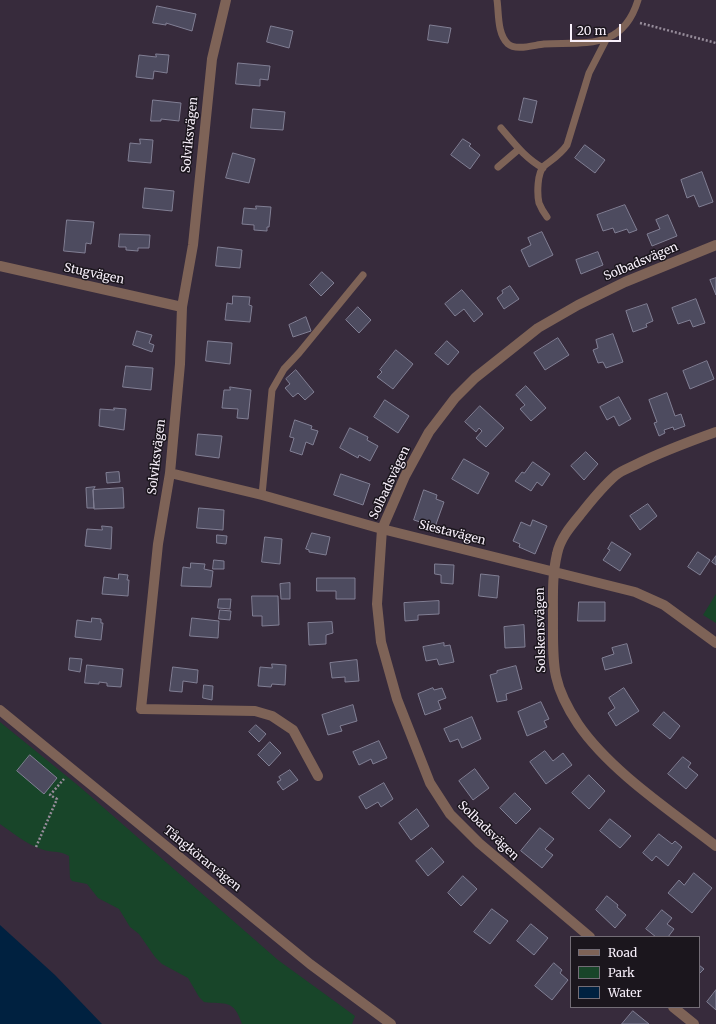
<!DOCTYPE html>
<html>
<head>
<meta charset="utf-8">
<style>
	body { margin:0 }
	#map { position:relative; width:716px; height:1024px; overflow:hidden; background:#372b3c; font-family:Merriweather,serif }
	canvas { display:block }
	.legend { position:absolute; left:570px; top:936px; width:130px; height:72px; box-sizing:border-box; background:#1b161d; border:1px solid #736d76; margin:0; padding:5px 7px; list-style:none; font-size:12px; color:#f8f0fb }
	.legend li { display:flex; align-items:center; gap:8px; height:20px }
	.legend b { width:20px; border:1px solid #736d76 }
	.scale { position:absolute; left:570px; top:24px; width:51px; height:18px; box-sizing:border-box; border:2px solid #f8f0fb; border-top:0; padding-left:5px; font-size:12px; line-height:14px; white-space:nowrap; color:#f8f0fb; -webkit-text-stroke:3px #1b161d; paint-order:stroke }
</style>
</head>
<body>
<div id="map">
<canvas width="716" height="1024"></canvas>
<ul class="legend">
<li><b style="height:5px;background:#7e6357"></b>Road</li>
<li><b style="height:11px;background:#184529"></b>Park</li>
<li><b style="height:11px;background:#002140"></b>Water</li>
</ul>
<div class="scale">20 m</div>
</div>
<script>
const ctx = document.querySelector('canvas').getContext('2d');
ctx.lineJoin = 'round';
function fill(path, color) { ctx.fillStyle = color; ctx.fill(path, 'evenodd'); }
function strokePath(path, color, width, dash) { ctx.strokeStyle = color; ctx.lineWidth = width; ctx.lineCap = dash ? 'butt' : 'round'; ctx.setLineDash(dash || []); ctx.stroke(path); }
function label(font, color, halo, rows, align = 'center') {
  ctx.font = font + ' Merriweather,serif'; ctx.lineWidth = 3; ctx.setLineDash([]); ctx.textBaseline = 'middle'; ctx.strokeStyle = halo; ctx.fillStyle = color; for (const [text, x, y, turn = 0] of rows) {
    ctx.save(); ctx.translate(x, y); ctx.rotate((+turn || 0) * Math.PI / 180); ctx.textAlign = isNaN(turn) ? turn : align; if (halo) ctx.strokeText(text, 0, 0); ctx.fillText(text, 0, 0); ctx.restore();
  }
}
fill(new Path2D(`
	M716 594V623L703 615Z
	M0 722 80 787 278 960 355 1016 352 1024H242C233 998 226 1005 204 1002L199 997 188 978 162 964 155 957 139 934 130 927 119 909 98 898 87 884 72 881 70 878 69 856C60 850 51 853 41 849 26 844 13 833 0 824Z`), '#184529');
fill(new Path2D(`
	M0 925 55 975 102 1024H0Z`), '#002140');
const building = new Path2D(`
	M157 6 196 14 192 31 166 23V25L153 23Z
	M430 25 451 28 448 43 428 40Z
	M271 26 293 31 289 48 267 42Z
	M156 54 169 55 167 73 154 71 153 79 136 77 139 55 156 57Z
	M238 63 270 66 268 80 260 79V86L236 84Z
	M524 98 537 101 532 123 519 120Z
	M153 100 181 103 179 121 161 119V121H151Z
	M253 109 285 112 283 130 251 128Z
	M140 139 153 140 151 163 128 161 130 143 140 144Z
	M463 139 471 144 469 146 480 155 470 169 451 155Z
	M585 145 605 160 595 173 575 158Z
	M233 153 255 159 249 183 226 178Z
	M702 172 713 202 699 207 694 195 687 198 681 180Z
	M145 188 174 191 172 211 143 208Z
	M625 205 637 230 629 233 627 229 615 233 613 228 603 231 597 215Z
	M256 206 271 207 269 227H267V231L254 230V225L242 224 244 208 256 209Z
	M668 215 677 236 652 246 647 234 660 229 656 220Z
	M67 220 94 222 91 244 86 243 85 253 64 251Z
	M542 232 553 255 529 267 521 250 531 245 528 238Z
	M120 234 150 235 149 248H138V251L126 250V247H119Z
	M218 247 242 250 240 268 216 266Z
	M598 252 603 265 581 274 576 260Z
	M322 272 334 283 321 296 310 285Z
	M716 278V295L710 280Z
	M510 286 519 299 504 309 497 298 503 293 502 291Z
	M462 290 483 314 474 322 464 309 455 316 445 304Z
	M233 296 250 297 249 305 252 306 250 322 225 320 227 303 232 304Z
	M696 299 705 323 693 327 690 320 678 324 672 308Z
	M647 304 653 321 646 324 647 327 633 332 626 311Z
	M358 307 371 320 359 333 346 320Z
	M306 317 311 331 293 337 289 325Z
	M137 331 152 335 149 343 154 345 152 352 133 345Z
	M613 334 623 362 606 368 603 362 598 363 593 350 598 348 596 340Z
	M558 338 569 355 545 370 534 353Z
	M208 341 232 343 230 364 206 361Z
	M447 341 459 352 448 365 435 354Z
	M396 350 413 364 393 389 377 377 382 372 380 370Z
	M707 361 714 379 690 389 683 371Z
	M126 366 153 368 151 390 123 387Z
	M296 370 314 392 305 400 298 393 293 397 285 388 290 384 286 379Z
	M526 386 546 408 531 421 520 409 525 405 516 395Z
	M230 387 251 390 248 419 237 418 238 409 222 408 224 390H230Z
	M667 393 675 416 681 414 685 426 674 430 673 427 664 430 665 433 659 436 654 423 657 422 649 400Z
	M619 397 631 419 619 426 614 416 607 420 600 407Z
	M385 400 409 416 398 433 374 417Z
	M480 406 504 428 486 447 476 438 482 431 479 428 476 432 465 422Z
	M114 408 126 409 124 430 99 426 100 409 114 410Z
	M295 420 312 426 311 429 318 431 313 445 306 442 302 455 290 451 294 438 290 437Z
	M350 428 368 437 367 440 378 446 370 461 359 455 358 458 340 448Z
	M198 434 222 436 219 458 196 455Z
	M586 452 598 464 584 480 571 466Z
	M464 459 489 473 478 494 452 479Z
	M533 462 550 474 542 486 537 482 531 491 515 481 522 472 524 473Z
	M119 472 120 482 107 483 106 473Z
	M341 474 370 484 363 505 334 495Z
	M95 487 93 490 94 508H87L86 488Z
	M123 488 124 508 94 509 93 490Z
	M424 490 437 495 436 499 444 502 435 527 414 520Z
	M648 504 657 516 640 530 630 516Z
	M199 508 224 510 223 530 197 528Z
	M533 520 547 526 535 554 519 547 520 544 513 541 521 522 530 526Z
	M102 526 112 527 111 549 85 546 87 529 102 530Z
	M312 533 330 537 326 555 309 552V550L306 549Z
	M217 535 227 536 226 544 217 543Z
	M265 537 282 539 280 564 262 562Z
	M612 542 631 554 620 571 603 560 610 550 608 549Z
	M698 552 710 560 700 575 688 567Z
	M716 556V565L712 562Z
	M214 560 224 561V569H213Z
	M191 563 205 564 204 569 213 571 211 587 181 586 183 567 190 568Z
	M435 564 454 565 453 584 441 583V575L435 574Z
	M119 574 128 575 127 580H129L128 596 102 594 104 577 118 579Z
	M481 574 499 576 497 598 479 596Z
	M317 578H355V599H336V591H317Z
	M290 583V599H281L280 584Z
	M252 596H278L279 625 262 626V616H253Z
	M219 599H231L230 609 218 608Z
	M439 601V614L418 615V620L405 621 404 603Z
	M579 602H605V621H578Z
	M220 610 231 611 230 620 219 619Z
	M92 618 101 619V623H103L101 640 75 637 77 620 91 622Z
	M192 618 219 621 218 638 190 636Z
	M332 622 333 633 326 635V644L309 645 308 623Z
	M524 625 525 647 505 648 504 627Z
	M444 643V646L450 645 454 662 439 665 437 659 426 661 423 647Z
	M627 644 632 663 605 670 602 658 614 654 612 648Z
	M70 658 82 659 80 672 69 670Z
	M357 660 359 681 345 682V677L332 678 330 663Z
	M272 664 286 665 285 685 272 684 271 687 258 686 260 667 272 668Z
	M87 665 123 669 121 687 107 686V683L99 682V684L85 683Z
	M516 666 522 689 506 694 507 700 497 702 490 675 497 673V671Z
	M173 667 198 670 197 683 183 681 182 692 170 691Z
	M204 685 213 686 212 700 203 698Z
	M433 688 434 690 442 688 446 698 438 701 441 709 425 715 418 694Z
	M624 688 639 711 616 726 608 713 615 708 609 698Z
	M541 702 549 719 544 721 547 727 527 736 518 712Z
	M353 705 357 721 340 726 342 731 328 735 322 715Z
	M664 712 680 726 670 739 653 725Z
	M472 717 481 739 462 748 458 739 450 742 444 729Z
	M256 725 266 734 259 742 249 732Z
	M379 741 387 758 373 764 371 759 359 765 353 752Z
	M270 742 281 753 269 766 258 755Z
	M545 751 553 761 563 753 572 765 546 784 530 762Z
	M30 755 57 778 44 794 17 771Z
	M683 757 691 763 688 767 698 775 686 789 668 774Z
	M475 769 489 788 473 800 459 781Z
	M290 770 298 780 283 790 277 782 281 780 279 777Z
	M589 775 605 791 589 809 572 793Z
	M384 783 393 799 381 807 378 802 366 809 359 797Z
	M515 793 531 809 516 824 500 808Z
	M417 809 429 826 411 840 399 823Z
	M610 819 631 836 620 848 600 831Z
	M540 828 554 839 545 849 553 855 542 868 521 851Z
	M659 834 672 844 675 841 682 847 668 866 656 856 652 861 643 853Z
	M432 848 444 862 428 876 416 861Z
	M694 873 712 888 692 913 668 893 679 880 684 885Z
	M463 876 477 889 461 906 448 893Z
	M607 896 618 905 617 907 626 915 615 928 596 910Z
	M492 909 508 921 490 944 474 932Z
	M662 910 672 918 667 924 674 929 668 937H656L646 929Z
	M531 924 548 938 534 955 517 941Z
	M554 963 562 970 560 973 568 980 552 1000 535 986Z
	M699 965 704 969 699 974Z
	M716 990V1010L707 1002Z
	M633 1011 649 1024H622Z`);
fill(building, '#4d4b5f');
strokePath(building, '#817f94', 1);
strokePath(new Path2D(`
	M640 23 716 43
	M36 847 57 799 50 795 64 779`), '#978d9b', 2.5, [2, 2]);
strokePath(new Path2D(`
	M497 0C499 13 497 34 508 44 516 51 534 45 544 44 586 42 623 50 638 0
	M501 128C514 143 525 158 543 168
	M498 167 519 149
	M547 217C544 213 541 208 539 203 537 194 537 173 544 166 553 159 561 154 567 145L589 73 607 38
	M262 495 272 390 284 369 299 353 363 275`), '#7e6357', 7);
strokePath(new Path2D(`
	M226 0 212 59 193 245 182 307 180 364 170 473 158 544 141 709 255 711 272 716 293 730 318 776
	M0 266 182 307
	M716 432C688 442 661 452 635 465 629 468 621 471 616 475 602 487 591 501 580 515 570 527 560 539 557 554 552 575 553 597 553 618 553 665 551 683 578 724 610 771 671 811 716 846
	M170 473 262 495 382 529 635 592 664 605 716 643
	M0 710 310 964 391 1024
	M590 937 479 843 450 814 430 783 397 699 381 642 377 604 382 529 405 476 429 432 455 398 475 378 538 328 578 305 625 282 716 245
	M673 1007 694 1024`), '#7e6357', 10);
label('12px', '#f8f0fb', '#1b161d', [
	["Solviksvägen",190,135,-84],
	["Solbadsvägen",641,262,-23],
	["Stugvägen",94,274,12],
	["Solviksvägen",157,457,-83],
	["Solbadsvägen",390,483,-65],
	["Siestavägen",452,533,14],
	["Solskensvägen",541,630,-91],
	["Solbadsvägen",488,831,44],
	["Tångkörarvägen",202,859,39]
]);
</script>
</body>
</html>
